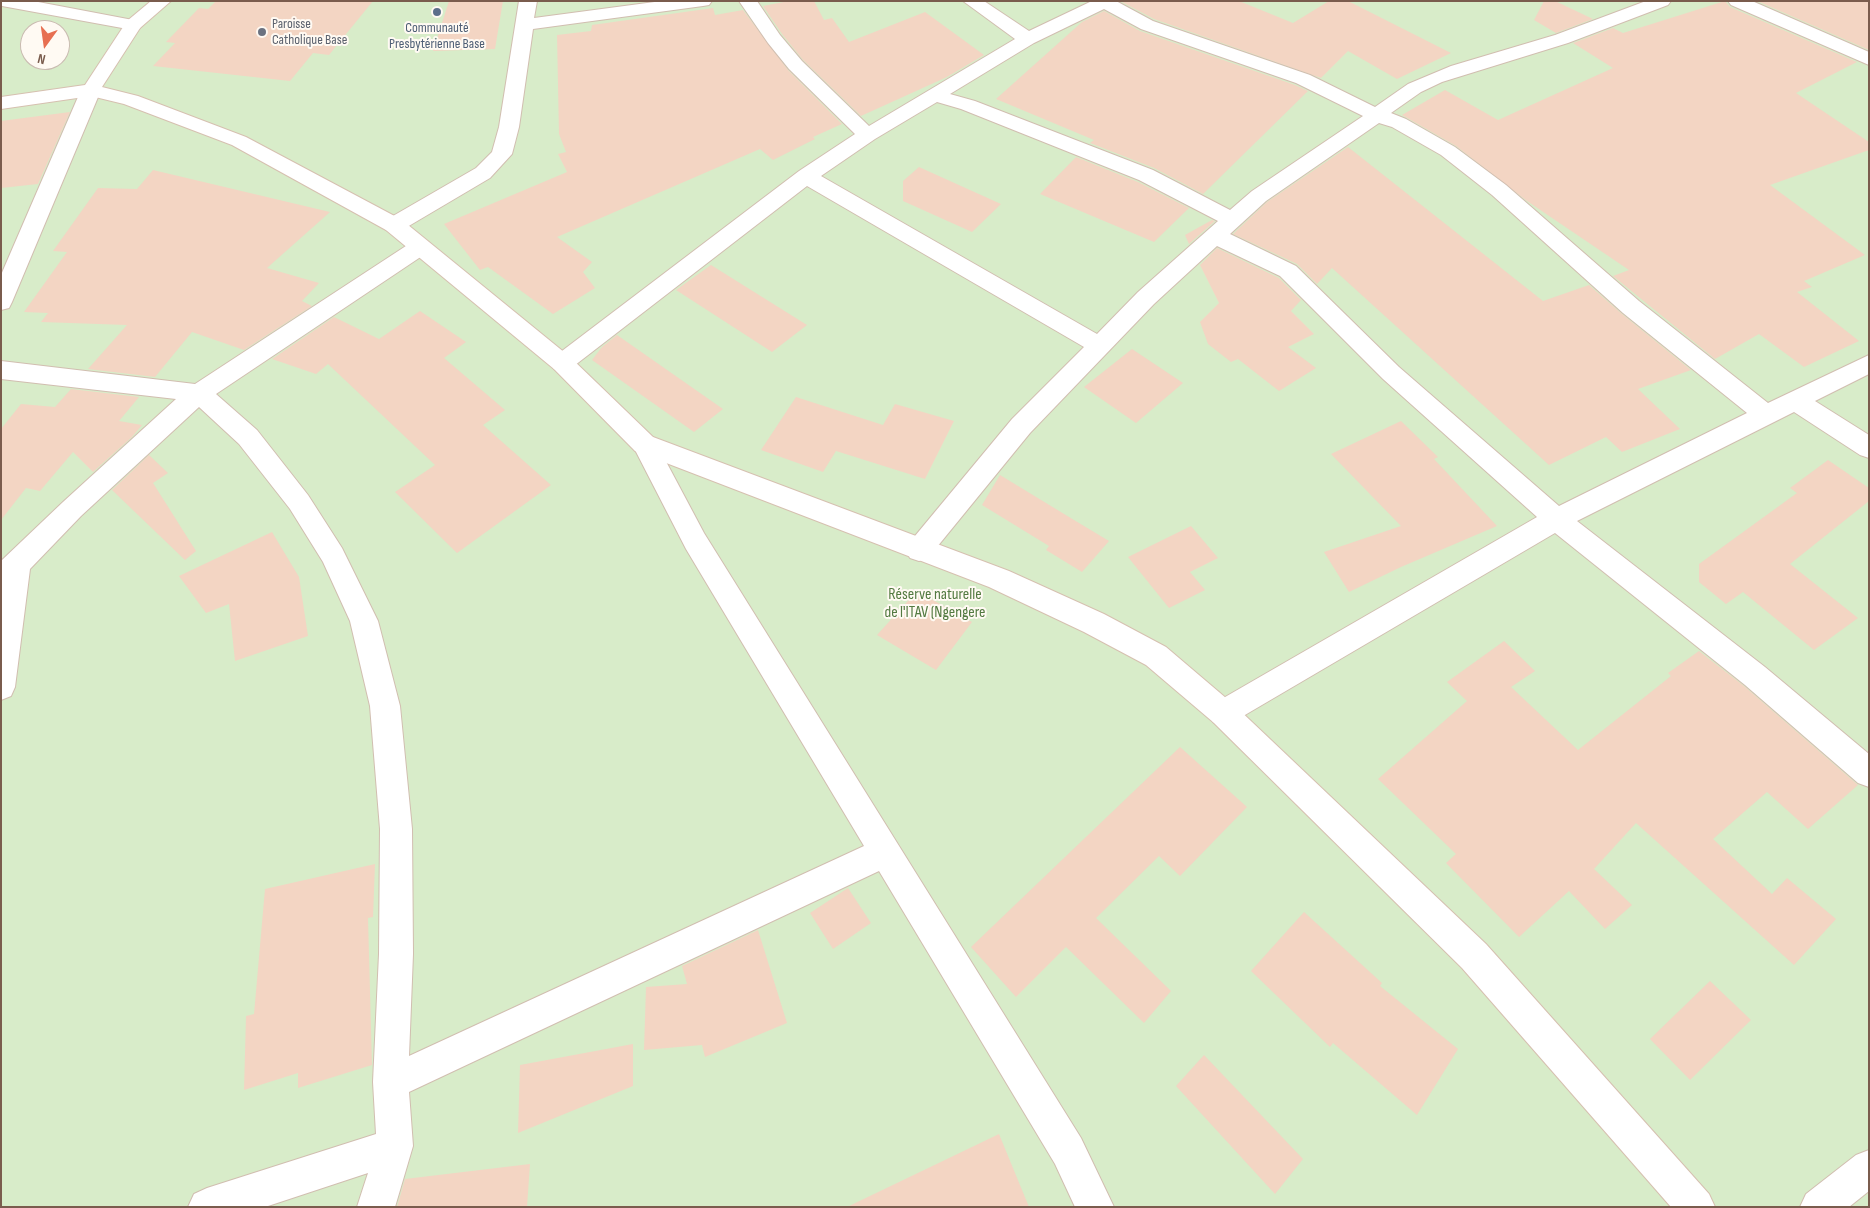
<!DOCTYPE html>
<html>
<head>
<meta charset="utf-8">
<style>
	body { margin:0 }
	#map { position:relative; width:1870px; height:1208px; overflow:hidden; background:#fdf6ec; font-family:"Sofia Sans Condensed",sans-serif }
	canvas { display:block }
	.frame { position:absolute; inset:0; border:2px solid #7a5c4d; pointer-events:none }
	.north { position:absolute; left:20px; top:20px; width:50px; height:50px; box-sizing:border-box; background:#fffaf3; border:1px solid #cabbb1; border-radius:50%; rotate:194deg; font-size:14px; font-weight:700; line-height:20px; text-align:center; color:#7a5c4d }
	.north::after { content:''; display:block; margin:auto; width:18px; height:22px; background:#e76f51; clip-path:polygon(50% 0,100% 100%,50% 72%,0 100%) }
</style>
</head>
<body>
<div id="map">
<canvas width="1870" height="1208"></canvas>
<div class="frame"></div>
<div class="north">N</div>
</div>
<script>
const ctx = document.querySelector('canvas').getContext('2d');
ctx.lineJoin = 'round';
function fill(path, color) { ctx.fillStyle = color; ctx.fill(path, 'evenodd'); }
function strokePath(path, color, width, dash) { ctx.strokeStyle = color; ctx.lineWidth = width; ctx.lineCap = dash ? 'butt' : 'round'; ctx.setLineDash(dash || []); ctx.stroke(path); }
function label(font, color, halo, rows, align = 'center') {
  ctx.font = font + ' "Sofia Sans Condensed",sans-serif'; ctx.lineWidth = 4; ctx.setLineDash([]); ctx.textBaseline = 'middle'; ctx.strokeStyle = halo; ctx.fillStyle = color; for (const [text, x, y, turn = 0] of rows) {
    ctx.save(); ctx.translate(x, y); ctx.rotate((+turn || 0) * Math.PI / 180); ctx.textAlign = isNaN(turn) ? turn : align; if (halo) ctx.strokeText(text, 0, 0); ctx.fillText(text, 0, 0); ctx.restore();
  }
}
fill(new Path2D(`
	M1 1H1869V1207H1ZM30 30H60V60H30Z`), '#d8ecc9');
fill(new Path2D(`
	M216 1H373L329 55 313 53 290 81 153 66 175 43 166 42 199 8 208 9Z
	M449 1H503L495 49 433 51Z
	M789 1H814L824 20 832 18 849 42 925 12 984 55 947 77 861 116 803 60 782 34 763 6Z
	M1120 1H1239L1293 23 1329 1H1348L1451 53 1397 79 1348 51 1321 78 1154 19Z
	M1544 1H1555L1593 19 1556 33 1534 20Z
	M1725 1 1730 7 1857 62 1796 93 1869 142V150L1770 185 1865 255 1804 281 1812 287 1797 292 1859 341 1804 367 1759 334 1715 359 1613 276 1629 270 1527 201 1456 146 1402 115 1445 90 1498 120 1613 68 1573 43 1613 28 1623 33Z
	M1757 1H1869V50Z
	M713 8 715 15 743 10 788 70 842 124 813 137 815 139 773 160 760 149 557 237 592 262 583 272 595 288 553 314 488 267 480 270 444 224 567 172 558 154 566 152 559 134 557 35 591 31 592 25Z
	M1104 11 1140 31 1295 85 1308 91 1203 194 1154 168 1090 143 1094 140 996 99 1082 22Z
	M70 112 38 184 1 188V121Z
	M1348 147 1543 301 1589 285 1622 314 1691 370 1638 389 1680 429 1622 452 1606 437 1549 465 1332 268 1317 284 1297 264 1233 234 1267 202Z
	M1076 157 1138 182 1189 208 1154 242 1040 194Z
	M919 167 1001 204 972 232 903 201V181Z
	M153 170 330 212 267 268 319 283 302 301 312 306 244 350 192 332 155 377 88 369 127 325 41 322 48 313 24 312 67 252 53 251 98 188 137 189Z
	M1212 220 1215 221 1189 244 1185 235Z
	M1217 248 1279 278 1301 300 1291 311 1314 334 1288 347 1316 368 1279 391 1238 359 1231 362 1208 344 1200 322 1219 303 1200 265Z
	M711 265 807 325 772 352 676 290Z
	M420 311 466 342 444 358 505 410 483 425 551 485 457 553 395 492 435 465 328 364 316 374 272 359 334 317 379 339Z
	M617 335 723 409 694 432 592 360 602 347Z
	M1132 349 1183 383 1136 423 1084 387Z
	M71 389 139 397 119 421 142 425 132 437 93 472 73 452 40 491 26 488 1 520V429L21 404 55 407Z
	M796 397 883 425 895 404 954 421 925 479 836 451 823 472 761 450Z
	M1401 421 1438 457 1434 459 1497 526 1401 567 1349 592 1324 552 1401 526 1331 454Z
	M149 455 168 473 153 483 196 551 185 560 112 490Z
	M1828 460 1869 488V501L1790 564 1858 618 1814 650 1743 592 1726 604 1699 582V564L1797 493 1790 488Z
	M1000 475 1074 520 1109 541 1082 572 1046 550 1049 546 982 505Z
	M1191 526 1218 558 1190 572 1205 590 1169 608 1128 557Z
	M272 532 299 577 308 636 235 661 229 604 206 613 179 576Z
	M917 591 972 622 936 670 877 635Z
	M1504 641 1535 671 1511 687 1578 750 1671 676 1668 673 1699 651 1744 686 1858 785 1808 829 1767 792 1713 839 1772 894 1787 878 1836 919 1794 965 1636 823 1594 869 1632 905 1605 929 1569 891 1519 937 1446 863 1456 854 1378 779 1467 701 1447 682Z
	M1180 747 1247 807 1180 876 1159 856 1096 918 1171 991 1144 1023 1066 947 1016 997 971 947Z
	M375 864 373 917 368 918 372 1065 298 1088V1073L244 1090 246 1016 254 1014 265 889Z
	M848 888 871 923 833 949 810 913Z
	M1304 912 1382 983 1380 986 1458 1049 1417 1115 1333 1043 1330 1047 1251 971Z
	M758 930 787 1023 705 1057 702 1045 644 1050 646 987 687 984 682 966Z
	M1710 981 1751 1020 1690 1080 1650 1039Z
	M633 1044V1086L518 1133 520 1065Z
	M1204 1055 1303 1159 1275 1194 1176 1086Z
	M999 1134 1029 1207H847Z
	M530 1164 527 1207H397L405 1179Z`), '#f3d5c3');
const street = new Path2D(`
	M1 1H33L133 20 139 21 142 25 139 29 133 30 2 6Z
	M519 1H537L534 18 662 1H712L709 5 703 6 533 29 519 127 512 154 490 178 402 230 394 232 386 230 383 225 386 220 476 168 492 152 499 127Z
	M739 1H757L780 35 802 61 869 126 1015 39 963 1H984L1029 31 1092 1H1116L1153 21 1310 75 1375 107 1408 84 1451 66 1555 35 1646 1H1671L1668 5 1568 43 1442 82 1421 92 1391 113 1406 119 1455 147 1506 185 1639 301 1768 403 1869 355V374L1815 401 1869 435V458L1860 455 1794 412 1577 521 1765 667 1869 754V787L1858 783 1745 685 1555 533 1233 722 1223 726 1213 722 1208 713 1213 704 1537 517 1383 379 1280 276 1217 246 1154 304 1030 433 928 558 919 561 910 558 906 550 910 542 1012 419 1084 347 807 186 570 369 562 372 554 369 550 363 554 357 799 171 855 134 789 69 768 43ZM1104 9 1141 29 1296 83 1363 116 1252 191 1230 210 1153 170 975 101 950 94 1034 43ZM937 102 961 109 1139 180 1218 221 1138 292 1097 334 821 176 875 139ZM1379 123 1392 127 1441 155 1492 195 1623 313 1747 413 1559 506 1399 367 1296 266 1230 234 1266 201Z
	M1728 1H1752L1869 52V65L1731 5Z
	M91 84 98 86 101 90 12 302 9 308 1 310V275L81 90 84 86Z
	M420 240 428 242 431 247 428 252 216 394 257 430 308 495 342 548 378 621 400 706 412 829 413 954 409 1056 864 846 686 549 632 444 635 437 644 434 653 437 704 533 1081 1138 1114 1207H1075L1055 1164 879 871 409 1092 413 1146 395 1207H357L368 1173 265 1207H188L194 1194 207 1188 376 1134 373 1082 379 954 380 829 370 706 350 621 323 562 290 509 239 444 199 407 81 516 30 569 15 687 11 696 1 700V561L63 502 176 399 1 379V361L195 384 412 242Z
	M1869 1150V1191L1849 1207H1800L1806 1194 1856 1155Z`);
const secondary = new Path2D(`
	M151 1H171L140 28 102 87 138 96 246 137 402 220 570 357 653 437 1009 571 1104 614 1166 647 1233 704 1486 944 1709 1194 1715 1207H1671L1462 968 1213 722 1146 665 1084 632 989 587 635 451 554 369 386 230 232 145 124 104 91 96 1 109V97L85 85 127 21Z`);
strokePath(street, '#d1beb0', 2);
strokePath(secondary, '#d6c0b0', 2);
fill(street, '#fff');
fill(secondary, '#fff');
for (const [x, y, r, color] of [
	[437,12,5,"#5c6f8a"],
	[262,32,5,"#6b7280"]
]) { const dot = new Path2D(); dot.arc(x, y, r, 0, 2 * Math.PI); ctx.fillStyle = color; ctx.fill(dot); strokePath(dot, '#fffaf3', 2); }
label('14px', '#5b616d', '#fffaf3', [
	["Paroisse",272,24],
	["Catholique Base",272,40]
], 'left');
label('14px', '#4e5e75', '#fffaf3', [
	["Communauté",437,28],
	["Presbytérienne Base",437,44]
]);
label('16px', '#537a41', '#fffaf3', [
	["Réserve naturelle",935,595],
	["de l'ITAV (Ngengere",935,613]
]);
</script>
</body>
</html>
